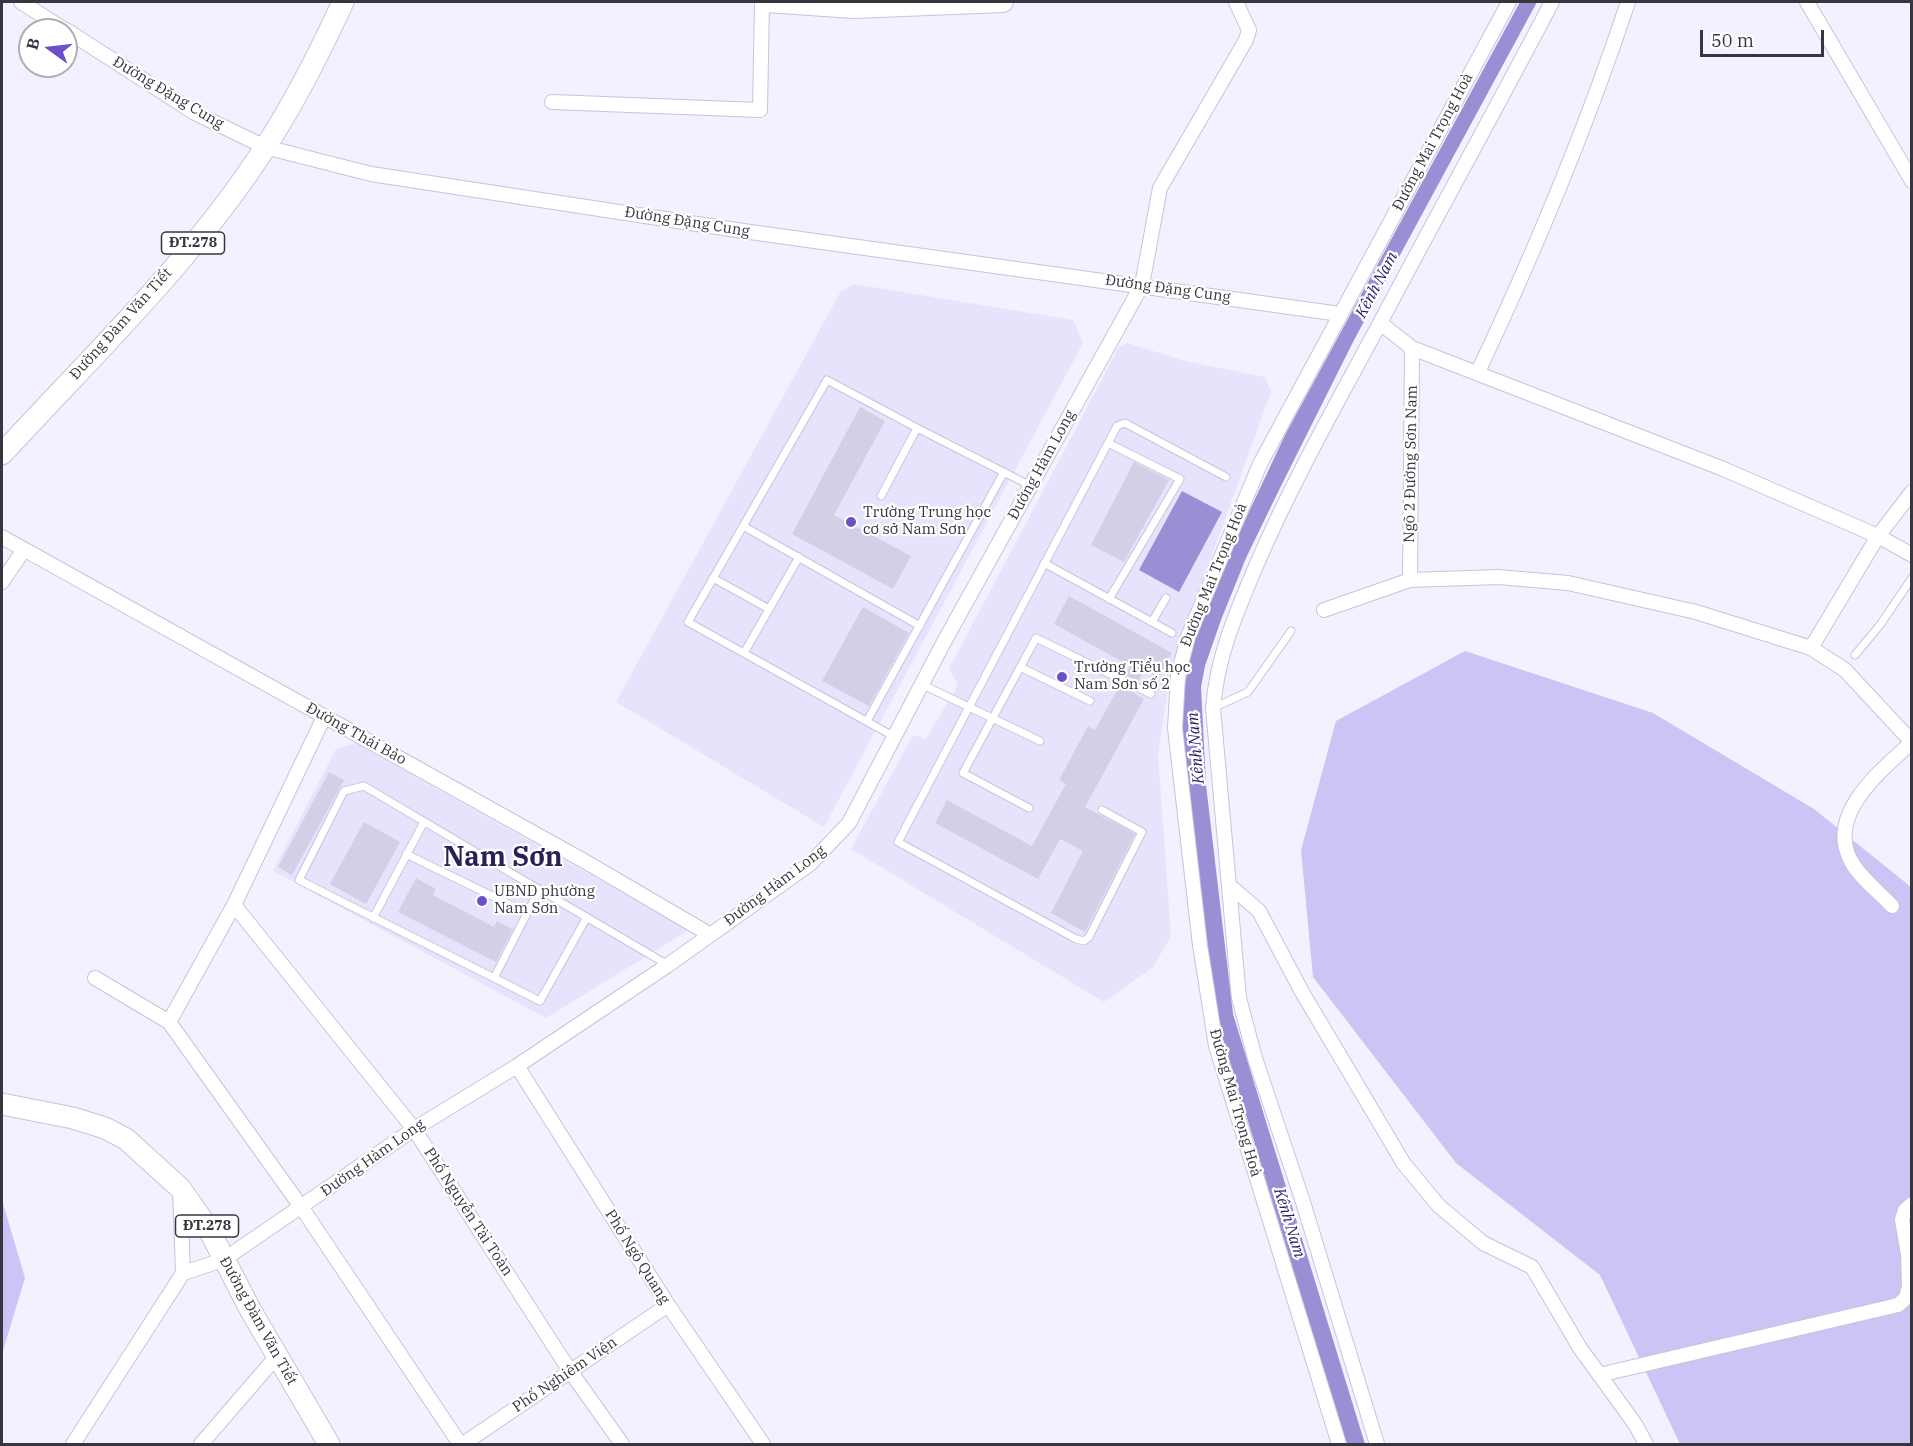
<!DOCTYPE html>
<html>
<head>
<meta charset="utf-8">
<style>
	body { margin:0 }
	#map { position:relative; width:1913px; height:1446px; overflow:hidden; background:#f2f1ff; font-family:"IBM Plex Serif",serif }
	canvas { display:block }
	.frame { position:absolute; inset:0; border:3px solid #37363f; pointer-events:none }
	.north { position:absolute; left:18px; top:18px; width:60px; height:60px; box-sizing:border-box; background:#fff; border:2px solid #afafb2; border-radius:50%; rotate:285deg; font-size:16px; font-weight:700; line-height:24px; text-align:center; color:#37363f }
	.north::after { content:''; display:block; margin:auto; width:21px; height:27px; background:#6d50c9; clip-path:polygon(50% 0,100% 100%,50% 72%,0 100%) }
	.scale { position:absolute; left:1700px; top:30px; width:124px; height:27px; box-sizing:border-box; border:3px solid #37363f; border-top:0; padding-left:8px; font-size:18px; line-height:21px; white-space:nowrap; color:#37363f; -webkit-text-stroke:4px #fff; paint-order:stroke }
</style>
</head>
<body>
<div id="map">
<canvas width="1913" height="1446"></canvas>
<div class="frame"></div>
<div class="north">B</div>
<div class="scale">50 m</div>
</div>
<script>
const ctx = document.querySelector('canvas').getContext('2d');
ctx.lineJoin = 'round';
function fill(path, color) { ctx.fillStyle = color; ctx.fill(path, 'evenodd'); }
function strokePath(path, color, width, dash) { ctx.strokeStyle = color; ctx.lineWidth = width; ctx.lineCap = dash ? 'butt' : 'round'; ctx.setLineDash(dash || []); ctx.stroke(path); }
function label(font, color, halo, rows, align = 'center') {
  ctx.font = font + ' "IBM Plex Serif",serif'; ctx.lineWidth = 4.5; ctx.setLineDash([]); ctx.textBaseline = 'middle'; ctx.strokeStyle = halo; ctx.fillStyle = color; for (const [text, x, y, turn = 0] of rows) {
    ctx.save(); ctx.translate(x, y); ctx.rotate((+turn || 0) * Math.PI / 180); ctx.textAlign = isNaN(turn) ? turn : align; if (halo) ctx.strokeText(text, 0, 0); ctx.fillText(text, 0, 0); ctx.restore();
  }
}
fill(new Path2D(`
	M854 284 1073 320 1083 343 824 827 616 702 841 291Z
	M1127 343 1185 361 1265 377 1271 392 1171 668 1158 755 1171 936 1153 967 1104 1002 851 849 913 735 926 739 958 685 949 669 1119 347Z
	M355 743 689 930 546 1018 273 871 336 749Z`), '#e6e3fc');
fill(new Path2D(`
	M1465 651 1653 713 1814 809 1911 887V1444H1680L1600 1275 1456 1163 1313 977 1301 850 1336 721Z
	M2 1200 25 1278 2 1354Z`), '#cac5f4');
fill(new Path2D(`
	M1520 2H1537L1354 340 1279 490 1246 558 1221 620 1205 666 1201 687 1206 785 1233 1014 1365 1444H1346L1217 1019 1208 960 1182 726 1185 685 1193 643 1232 548 1285 435Z
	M1182 491 1222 512 1179 592 1139 570Z`), '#988fd5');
fill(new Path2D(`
	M860 407 885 421 834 515 911 556 893 589 792 534Z
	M1134 462 1169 480 1124 562 1091 545Z
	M1069 596 1172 653 1159 678 1145 670 1138 681 1125 675 1130 666 1054 624Z
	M863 607 909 633 869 706 822 681Z
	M1120 685 1144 699 1085 807 1135 834 1085 932 1051 913 1083 851 1060 839 1038 879 935 823 947 800 1032 846 1066 784 1059 780 1088 726 1095 730Z
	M329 772 344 780 292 875 278 867Z
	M364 822 400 842 366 904 330 884Z
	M416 878 436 889 433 895 494 927 497 921 513 929 496 962 398 912Z`), '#d2d0e7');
const service = new Path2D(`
	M1108 443 1180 479 1109 599
	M881 496 917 428 1031 486
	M743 526 920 626
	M1044 563 1172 633
	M713 578 769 609
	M1152 622 1166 598
	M744 653 799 557
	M1855 655 1880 625 1912 578
	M1020 667 1090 701
	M921 684 1040 741
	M1213 708 1248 692 1291 631
	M867 721 1004 472
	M893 736 688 622 827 380 917 428
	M1029 808 963 773 1036 638 1151 694
	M1102 810 1142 832 1089 937 1084 941 1076 939 898 842 1117 426 1125 423 1226 477
	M406 854 527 913
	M587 917 540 1001 299 880 344 791 364 786C465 846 567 906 668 965
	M373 918 424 822
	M494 978 539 890`);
const minor = new Path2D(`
	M21 2 65 30
	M1807 2 1912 181
	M66 30 195 113 265 147 371 174 743 231 1340 314
	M552 102 760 110 762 2
	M1380 323 1412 348 1721 468 1878 536 1912 555
	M1478 372C1535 251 1586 129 1628 2
	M2 537 586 862 709 934
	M1410 580 1412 348
	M2 582 23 551
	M1324 610 1410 580 1498 577 1568 583 1696 612 1811 648 1845 670 1912 742C1882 770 1825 814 1851 861 1860 878 1879 892 1892 906
	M1811 648 1878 536 1912 492
	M1230 886 1259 911 1302 992 1404 1164 1439 1206 1483 1243 1532 1267 1580 1348 1635 1424 1646 1444
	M234 905 414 1129 570 1371 622 1444
	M95 978 169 1022 302 1208 460 1444
	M169 1022 234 905 324 717
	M517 1066 668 1305 763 1444
	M180 1190 183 1273
	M1599 1375 1898 1305 1906 1298 1909 1286 1908 1254 1902 1220 1905 1210 1912 1204
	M73 1444 183 1273 223 1260 414 1129 517 1066 668 965 810 864 849 823 945 640 1142 285 1160 188 1246 40 1249 30 1236 2
	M201 1444 277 1356
	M463 1444 668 1305
	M1339 1444 1216 1046 1200 945 1175 728 1178 676 1188 637 1260 464 1509 2
	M1377 1444 1303 1202 1255 1058 1239 998 1213 708C1217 657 1236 613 1256 566 1292 482 1337 403 1380 323 1437 215 1496 109 1552 2`);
const secondary = new Path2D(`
	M766 2 854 8 1003 2`);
const primary = new Path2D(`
	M2 454C91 357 194 259 266 146 296 100 320 52 343 2
	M2 1104 73 1118 105 1128 126 1139 180 1188 208 1228 251 1311 329 1444`);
strokePath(service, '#c6c4db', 9);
strokePath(minor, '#c6c4db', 16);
strokePath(secondary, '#c6c4db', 22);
strokePath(primary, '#c6c4db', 23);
strokePath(service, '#fff', 7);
strokePath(minor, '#fff', 14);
strokePath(secondary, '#fff', 20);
strokePath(primary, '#fff', 21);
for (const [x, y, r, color] of [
	[851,522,6,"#6d50c9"],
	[1062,677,6,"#6d50c9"],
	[482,901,6,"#6d50c9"]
]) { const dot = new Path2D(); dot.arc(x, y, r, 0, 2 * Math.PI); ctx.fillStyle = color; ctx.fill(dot); strokePath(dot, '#fff', 2); }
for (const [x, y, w] of [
	[193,243,63],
	[207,1226,63]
]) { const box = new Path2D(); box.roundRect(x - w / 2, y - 11, w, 22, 4.5); ctx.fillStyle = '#fff'; ctx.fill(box); strokePath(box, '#37363f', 1.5); }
label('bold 14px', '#37363f', null, [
	["ĐT.278",193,243],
	["ĐT.278",207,1226]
]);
label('15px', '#37363f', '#fff', [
	["Đường Đặng Cung",168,93,31],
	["Đường Mai Trọng Hoà",1433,142,-62],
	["Đường Đặng Cung",687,222,9],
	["Đường Đặng Cung",1168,289,8],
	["Đường Đàm Văn Tiết",121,324,-48],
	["Ngõ 2 Đường Sơn Nam",1411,464,-89],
	["Đường Hàm Long",1042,465,-61],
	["Đường Mai Trọng Hoà",1214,575,-68],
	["Đường Thái Bảo",356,734,29],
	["Đường Hàm Long",775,886,-37],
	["Đường Mai Trọng Hoà",1235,1103,74],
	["Đường Hàm Long",373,1158,-35],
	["Phố Nguyễn Tài Toàn",468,1212,57],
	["Phố Ngô Quang",637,1257,58],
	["Đường Đàm Văn Tiết",258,1321,61],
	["Phố Nghiêm Viện",565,1375,-34]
]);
label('15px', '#37363f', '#fff', [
	["Trường Trung học",863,513],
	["cơ sở Nam Sơn",863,530],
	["Trường Tiểu học",1074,668],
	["Nam Sơn số 2",1074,685],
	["UBND phường",494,892],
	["Nam Sơn",494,909]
], 'left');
label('italic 16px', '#2f1668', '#fff', [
	["Kênh Nam",1377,285,-62],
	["Kênh Nam",1196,748,-95],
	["Kênh Nam",1289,1223,73]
]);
label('bold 27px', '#2c1f59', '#fff', [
	["Nam Sơn",503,858]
]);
</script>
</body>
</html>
